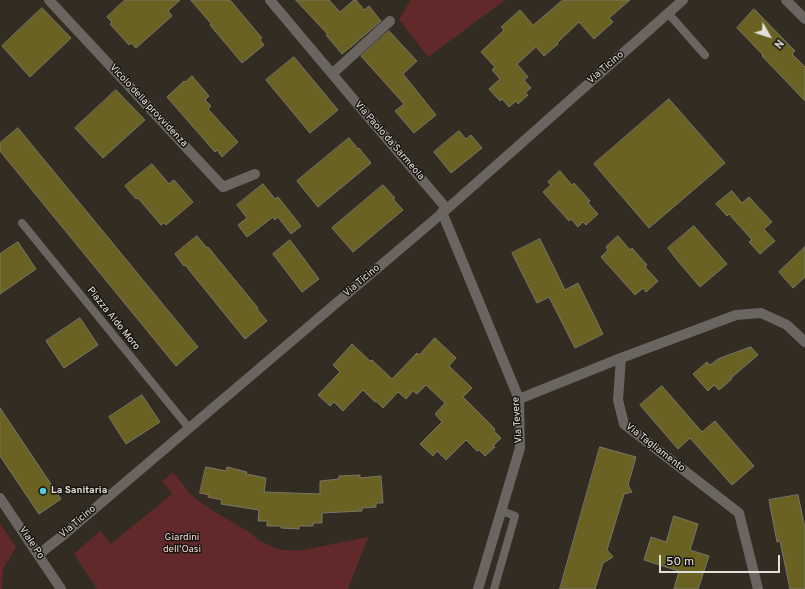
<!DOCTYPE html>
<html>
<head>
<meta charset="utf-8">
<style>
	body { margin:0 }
	#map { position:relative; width:805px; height:589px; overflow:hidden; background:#332c22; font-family:Overpass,sans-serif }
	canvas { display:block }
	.north { position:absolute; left:749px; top:16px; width:40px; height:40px; -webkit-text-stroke:3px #181510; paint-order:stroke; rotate:129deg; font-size:11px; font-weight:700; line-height:16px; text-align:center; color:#e4dfd9 }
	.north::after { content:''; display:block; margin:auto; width:14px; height:18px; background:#e4dfd9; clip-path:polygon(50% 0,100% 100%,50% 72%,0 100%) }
	.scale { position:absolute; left:659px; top:555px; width:121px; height:18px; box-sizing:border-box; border:2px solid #e4dfd9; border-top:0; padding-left:5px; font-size:12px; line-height:14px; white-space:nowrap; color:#e4dfd9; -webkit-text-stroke:3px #181510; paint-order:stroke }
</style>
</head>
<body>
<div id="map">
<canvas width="805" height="589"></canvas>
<div class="north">N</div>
<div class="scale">50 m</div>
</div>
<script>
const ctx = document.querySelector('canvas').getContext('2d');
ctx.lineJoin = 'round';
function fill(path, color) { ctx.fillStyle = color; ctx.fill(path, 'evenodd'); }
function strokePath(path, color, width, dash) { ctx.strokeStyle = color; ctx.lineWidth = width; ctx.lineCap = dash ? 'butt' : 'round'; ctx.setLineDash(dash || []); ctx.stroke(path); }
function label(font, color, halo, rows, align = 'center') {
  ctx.font = font + ' Overpass,sans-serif'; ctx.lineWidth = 3; ctx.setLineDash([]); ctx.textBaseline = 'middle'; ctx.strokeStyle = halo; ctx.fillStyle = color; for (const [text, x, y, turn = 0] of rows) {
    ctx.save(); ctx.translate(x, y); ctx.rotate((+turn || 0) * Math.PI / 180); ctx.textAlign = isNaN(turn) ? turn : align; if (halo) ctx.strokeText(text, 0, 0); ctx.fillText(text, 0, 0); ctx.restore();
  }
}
fill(new Path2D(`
	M411 0H505L428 57 399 19Z
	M173 472 192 496 213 511 246 530 260 541 277 549 298 551 368 537 348 589H97L74 554 100 531 111 544 172 494 162 481Z
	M0 523 16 547 3 569 2 589H0Z`), '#62292a');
const building = new Path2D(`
	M125 0H180L168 11 172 16 136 48 131 43 129 45 110 24 112 22 107 17Z
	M191 0H230L262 38 260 40 264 45 242 63 210 25 211 24Z
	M296 0H329L340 12 354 0H356L364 10 369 6 381 21 352 46 342 54 326 35 327 34Z
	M563 0H630L609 18 613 22 594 39 579 22 557 43 558 44 544 56 536 47 517 64 528 77 524 80 531 88 525 93 528 95 518 104 516 101 509 107 502 99 500 101 489 89 500 79 492 70 495 67 481 52 504 30 501 27 520 10 533 25Z
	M42 8 71 38 30 77 2 46Z
	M754 9 795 51 792 54 805 67V101L762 56 763 55 737 28Z
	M389 31 417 61 403 74 436 115 414 133 395 111 404 104 361 56Z
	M294 57 338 110 310 133 266 80Z
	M192 76 209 96 205 100 211 106 208 109 238 142 222 157 217 150 215 152 167 97 184 81 185 82Z
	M116 90 145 120 103 158 75 128Z
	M669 99 725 163 649 228 594 164Z
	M18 128 198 347 176 366 0 151V143Z
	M459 131 466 139 471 135 482 148 451 173 434 152Z
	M349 138 358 149 359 148 371 163 318 207 297 181Z
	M152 164 169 184 174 180 193 202 166 225 164 223 161 225 138 198 136 199 125 186Z
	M560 171 572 185 574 183 590 201 588 203 598 214 586 225 583 222 578 227 571 219 569 221 543 192 551 185 548 182Z
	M263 184 275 199 278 197 301 226 291 234 278 217 275 220 273 217 247 237 238 225 247 218 237 205Z
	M383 185 395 198 393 199 403 210 353 252 332 228Z
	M732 191 742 203 749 197 772 222 764 229 775 241 760 254 749 242 752 240 729 214 727 216 716 204Z
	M694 226 727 264 700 287 677 260 668 248Z
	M197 236 207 248 208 247 258 308 257 309 267 321 245 339 185 265 184 266 175 254Z
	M618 236 630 250 632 248 647 265 645 267 658 281 646 292 643 288 635 295 601 257 608 250 606 247Z
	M540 239 565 290 578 283 603 334 575 348 549 297 537 303 512 253Z
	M290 240 319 279 302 292 273 254Z
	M18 242 36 269 0 294V254Z
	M805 247V277L793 288 779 272Z
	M80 318 98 345 64 368 46 341Z
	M435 338 456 358 449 366 472 388 463 397 495 429 494 431 501 438 493 446 495 447 485 456 479 450 477 451 466 440 446 460 437 451 433 456 420 444 442 422 435 414 445 403 426 385 417 394 413 391 406 399 398 392 383 408 376 401 375 402 363 390 343 411 334 402 330 406 318 395 340 372 333 365 352 344 370 361 372 360 392 379 417 353 419 355Z
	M751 347 758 355 731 378 732 379 719 390 714 385 708 391 693 374 707 362 710 365 718 359Z
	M662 386 702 432 715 421 754 466 732 485 690 438 678 449 640 405Z
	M142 395 160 422 126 444 109 417Z
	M0 408 61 499 39 514 0 456Z
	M600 447 636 457 628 485 632 492 624 494 607 550 613 557 603 563 595 589H560Z
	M206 467 226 471 227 467 247 472 246 474 266 478 264 492 320 494V481L339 479V476L360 475V478L381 476 383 503H376V507L362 508V511L322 513V523H313V526H299V529L281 528V526H267V521H258L259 510 221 504 222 500 208 497 209 495 200 493Z
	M798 495 805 528V589H790L780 541 777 542 769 500Z
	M674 516 698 524 690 550 709 556 698 589H674L679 571 644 560 651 537 666 542Z`);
fill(building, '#6a6222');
strokePath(building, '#79776a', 1);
strokePath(new Path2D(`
	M668 13 705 55
	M22 223 189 428
	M494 589 515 516 502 511`), '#6b6562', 8);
strokePath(new Path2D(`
	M49 0 223 187 255 174
	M270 0 365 113 447 209
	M786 0 805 19
	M332 74 390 21
	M442 212 519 399 520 448 478 589
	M621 358 618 400 624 424 739 513 758 589
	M519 399 621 358 736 315 761 313 787 325 805 342
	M0 498 61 589
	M38 555 67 532 447 209 683 0`), '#6b6562', 10);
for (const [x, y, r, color] of [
	[43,491,4,"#54cade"]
]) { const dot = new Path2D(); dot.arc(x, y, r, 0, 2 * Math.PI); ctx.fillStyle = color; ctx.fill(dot); strokePath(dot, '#181510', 1.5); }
label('10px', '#e4dfd9', '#181510', [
	["Via Ticino",606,68,-41],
	["Vicolo della provvidenza",148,106,47],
	["Via Paolo da Sarmeola",389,141,49],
	["Via Ticino",362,281,-40],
	["Piazza Aldo Moro",113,319,51],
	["Via Tevere",518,420,-94],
	["Via Tagliamento",655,448,38],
	["Via Ticino",78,522,-40],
	["Viale Po",31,543,56]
]);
label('bold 10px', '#e4dfd9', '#181510', [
	["La Sanitaria",51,491]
], 'left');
label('10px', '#fad2d0', '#181510', [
	["Giardini",182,538],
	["dell'Oasi",182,550]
]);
</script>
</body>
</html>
